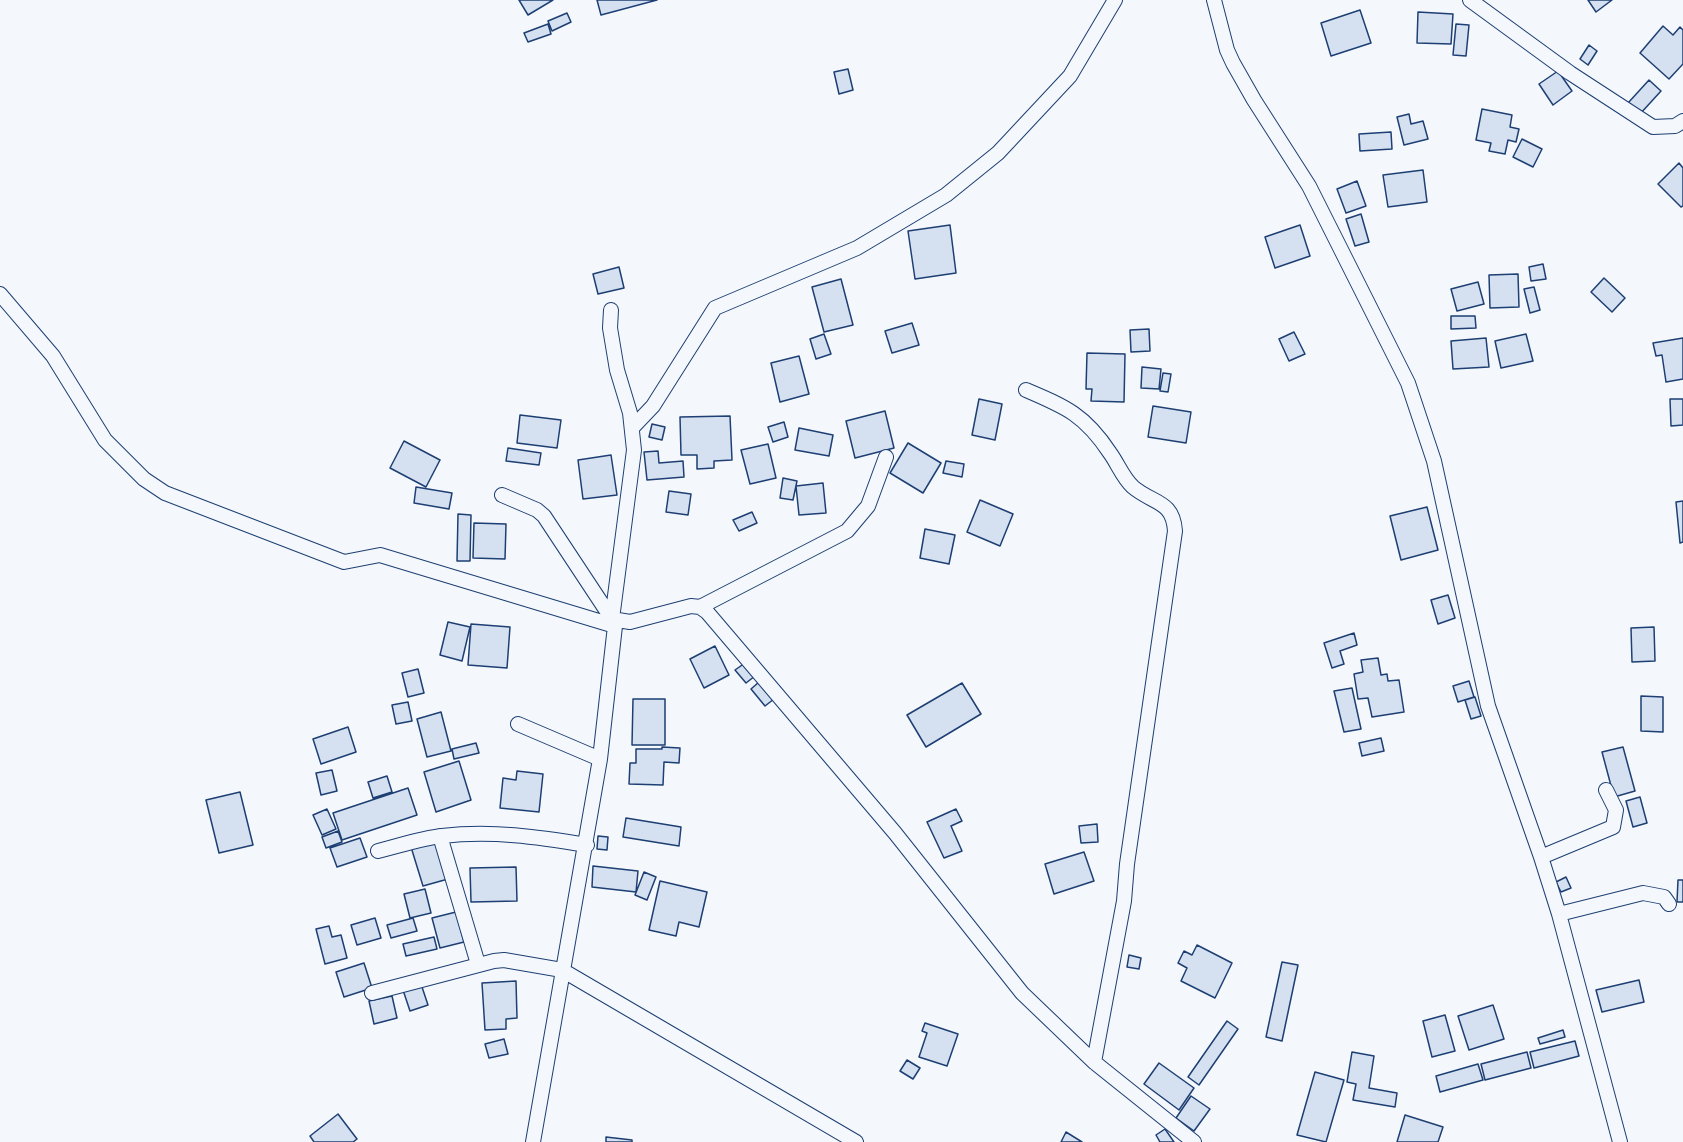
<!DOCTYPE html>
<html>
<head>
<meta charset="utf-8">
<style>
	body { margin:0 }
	canvas { display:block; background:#f4f7fb }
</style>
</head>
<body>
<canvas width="1683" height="1142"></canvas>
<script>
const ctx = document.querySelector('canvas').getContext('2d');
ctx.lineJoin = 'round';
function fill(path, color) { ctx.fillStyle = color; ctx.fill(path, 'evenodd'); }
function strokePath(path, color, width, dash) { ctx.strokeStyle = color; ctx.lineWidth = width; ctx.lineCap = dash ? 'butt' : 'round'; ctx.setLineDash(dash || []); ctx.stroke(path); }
const building = new Path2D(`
	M519 0H553L528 15Z
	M597 0H657L601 15Z
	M1588 0H1612L1596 12Z
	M1360 10 1371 43 1331 56 1321 23Z
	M1418 12 1453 14 1451 44 1417 43Z
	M567 13 571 22 552 31 548 21Z
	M548 24 551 34 528 42 524 33Z
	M1456 24 1469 25 1466 56 1453 55Z
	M1663 26 1673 35 1680 27 1683 30V64L1669 79 1640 53Z
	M1589 45 1597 51 1588 65 1580 59Z
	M848 69 853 90 839 94 834 72Z
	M1558 71 1572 91 1553 105 1539 84Z
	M1649 80 1661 91 1640 114 1628 103Z
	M1482 109 1512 115 1510 127 1519 129 1516 142 1508 140 1505 154 1489 151 1491 143 1476 140Z
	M1409 114 1411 124 1423 121 1428 139 1404 145 1397 117Z
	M1391 132 1392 149 1360 151 1359 134Z
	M1522 139 1542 149 1533 167 1513 157Z
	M1679 163 1683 168V206L1681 207 1658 184Z
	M1423 170 1427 202 1388 207 1383 175Z
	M1357 181 1366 206 1346 213 1337 189Z
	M1361 214 1369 242 1355 246 1346 219Z
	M950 225 956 273 915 279 908 231Z
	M1300 225 1310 256 1275 268 1265 237Z
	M1543 264 1546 279 1531 281 1529 267Z
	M619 267 624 288 598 294 593 274Z
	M1518 274 1519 307 1490 308 1489 275Z
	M1604 278 1625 298 1612 312 1591 292Z
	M841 279 853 325 824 332 812 287Z
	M1478 282 1484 304 1457 311 1451 289Z
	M1534 287 1540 310 1530 313 1524 289Z
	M1451 316H1475L1476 328 1451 329Z
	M912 323 919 345 892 353 885 331Z
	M1149 329 1150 351 1131 352 1130 330Z
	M1294 332 1305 354 1289 361 1279 339Z
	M824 334 831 354 816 359 810 339Z
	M1526 334 1533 361 1501 368 1495 341Z
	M1486 338 1489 367 1453 369 1451 341Z
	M1683 338V379L1666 382 1662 355 1656 356 1653 343Z
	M1087 353 1125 354 1124 402 1091 401 1092 389H1086Z
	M799 356 809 394 780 402 771 363Z
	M1142 367 1161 369 1159 389 1141 388Z
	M1163 373 1171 374 1168 392 1160 391Z
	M979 399 1002 404 995 440 972 435Z
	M1670 399H1683V425L1671 426Z
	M1153 406 1191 412 1186 443 1148 437Z
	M885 411 894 448 855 458 846 421Z
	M520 415 561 420 557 448 517 443Z
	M730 416 732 460 714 461V468L697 469V455H681L680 417Z
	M784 422 788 437 773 442 768 427Z
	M652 424 665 427 662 440 649 437Z
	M799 428 833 435 829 456 795 450Z
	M404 441 440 460 426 487 390 468Z
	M908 443 941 463 923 493 890 473Z
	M768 444 776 478 750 484 741 450Z
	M508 448 541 453 539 465 506 461Z
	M658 451 659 463 683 461 684 477 647 480 644 452Z
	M611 455 617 495 583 499 578 460Z
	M946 461 964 464 962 477 943 473Z
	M783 478 797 481 793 500 780 498Z
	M823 483 826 513 799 515 796 486Z
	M416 487 452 493 449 509 414 503Z
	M669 491 691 494 688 515 666 512Z
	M980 500 1013 514 1000 546 967 532Z
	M1683 501V542L1680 543 1676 502Z
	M1427 507 1438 550 1401 560 1390 516Z
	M752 512 757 523 739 531 733 520Z
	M458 514 471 515 470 561H457Z
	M474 523 506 524 505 559 473 558Z
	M925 529 955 535 949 564 920 558Z
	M1448 595 1455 618 1438 624 1431 600Z
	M448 622 470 627 462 661 440 655Z
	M471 624 510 627 507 668 468 665Z
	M1654 627 1655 661 1632 662 1631 628Z
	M1354 633 1357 645 1340 651 1344 664 1332 668 1324 643Z
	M715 646 729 675 704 688 690 659Z
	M1378 658 1381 675 1387 674 1388 681 1399 680 1404 712 1372 717 1368 698 1358 699 1354 674 1363 672 1361 660Z
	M745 663 755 676 746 683 735 670Z
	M418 669 424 693 408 697 402 673Z
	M1469 681 1474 697 1458 702 1453 686Z
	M759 682 774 699 765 706 751 689Z
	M962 683 981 714 926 747 907 715Z
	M1352 688 1361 729 1344 732 1334 691Z
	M1641 696 1663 697V732L1641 731Z
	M1475 697 1481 716 1471 719 1465 700Z
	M633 699H665V745H632Z
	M408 702 412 721 396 724 392 705Z
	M441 712 451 751 427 757 417 719Z
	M348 727 356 752 321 764 313 739Z
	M1381 738 1384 751 1362 756 1359 743Z
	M476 743 479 753 454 759 452 749Z
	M662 747 680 748 679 763 664 762 663 785 629 784 630 763H636V749H662Z
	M1623 747 1635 791 1614 797 1602 752Z
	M459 761 471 800 436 812 424 772Z
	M332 770 337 791 321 795 316 773Z
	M517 771 543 774 539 812 500 808 503 778 516 780Z
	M387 776 392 792 373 798 368 782Z
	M408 788 417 815 342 840 333 813Z
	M240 792 253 845 219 853 206 800Z
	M1640 797 1647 823 1633 827 1626 801Z
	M327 809 336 829 322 835 313 815Z
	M956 809 962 821 951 826 962 851 944 858 927 822Z
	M626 818 681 827 679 846 623 837Z
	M1097 824 1098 842 1081 843 1079 826Z
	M338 831 342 842 326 848 322 837Z
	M598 836 608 837 607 850 597 849Z
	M360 838 367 857 337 867 330 848Z
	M435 840 448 879 423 886 411 847Z
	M1084 852 1094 881 1054 894 1045 864Z
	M593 866 638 871 636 892 592 887Z
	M516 867 517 901 471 902 470 868Z
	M644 872 656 877 647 900 635 895Z
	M1566 877 1571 888 1561 892 1556 882Z
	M1678 880H1683V902H1677Z
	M660 881 707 892 699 927 679 922 676 936 649 930Z
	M425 889 431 913 410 918 404 894Z
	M456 912 464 942 440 948 432 918Z
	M375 918 381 938 357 945 351 925Z
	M413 918 417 931 391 938 387 925Z
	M329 926 332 937 341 935 347 958 325 964 316 929Z
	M434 937 437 949 406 956 403 944Z
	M1197 945 1232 963 1215 998 1181 981 1187 968 1178 963 1184 951 1192 955Z
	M1129 955 1141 958 1139 969 1127 967Z
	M1282 962 1298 965 1282 1041 1266 1037Z
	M364 963 372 988 344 997 336 972Z
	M1639 980 1644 1002 1602 1012 1596 990Z
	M516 981 517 1018 506 1019V1029L485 1030 482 983Z
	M421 984 428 1005 410 1011 403 990Z
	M392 996 397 1018 374 1024 369 1001Z
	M1493 1005 1504 1039 1469 1050 1458 1016Z
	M1445 1015 1455 1051 1432 1057 1423 1021Z
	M1227 1021 1238 1029 1199 1085 1188 1077Z
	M925 1023 958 1034 947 1066 919 1057 927 1033 922 1031Z
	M1563 1030 1565 1037 1540 1044 1538 1038Z
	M504 1039 508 1054 489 1058 485 1044Z
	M1575 1041 1579 1056 1534 1068 1530 1052Z
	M1352 1052 1374 1056 1369 1088 1397 1093 1395 1107 1353 1100 1356 1084 1347 1082Z
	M1527 1052 1531 1068 1485 1080 1481 1064Z
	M907 1060 920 1068 913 1079 900 1071Z
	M1159 1063 1194 1088 1179 1110 1144 1084Z
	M1478 1064 1483 1080 1440 1092 1436 1076Z
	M1315 1072 1344 1080 1326 1142 1297 1135Z
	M1191 1096 1210 1109 1194 1131 1176 1118Z
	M338 1114 357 1139 353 1142H314L310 1136Z
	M1405 1115 1443 1127 1438 1142H1397Z
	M1165 1129 1174 1142H1160L1156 1135Z
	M1066 1132 1082 1142H1061Z
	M606 1137 632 1140V1142H606Z`);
fill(building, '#d5e0f0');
strokePath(building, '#1d3f73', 1.5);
const street = new Path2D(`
	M1214 0 1227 50 1233 63 1254 100 1309 186 1408 383 1434 461 1488 706 1541 857 1559 914 1620 1142
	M1470 0 1570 73 1653 127 1675 126 1683 121
	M0 294 53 356 105 440 144 479 165 493 344 562 380 555 615 626
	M1026 390C1066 407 1085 415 1110 453 1118 464 1123 478 1133 487 1153 504 1173 500 1175 531L1127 864 1124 901 1094 1062
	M633 427 653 406 715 308 857 248 946 195 998 153 1070 76 1115 0
	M502 495 537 510 544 516 612 619 630 622 691 606 700 607 707 612 895 833 1022 993 1094 1062 1194 1142
	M700 607 847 531 868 506 886 457
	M518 724 600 759
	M440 836 478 964
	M378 851C399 846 421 838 442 836 491 830 538 837 587 845
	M1541 857 1613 827 1616 810 1606 790
	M1559 914 1643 893 1664 897 1669 904
	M372 993 494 961 504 960 562 970 856 1142
	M533 1142 600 759 615 626 612 619 634 450 630 413 617 370 610 328 611 310`);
strokePath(street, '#1d3f73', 16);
strokePath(street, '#f4f7fb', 14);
</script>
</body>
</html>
